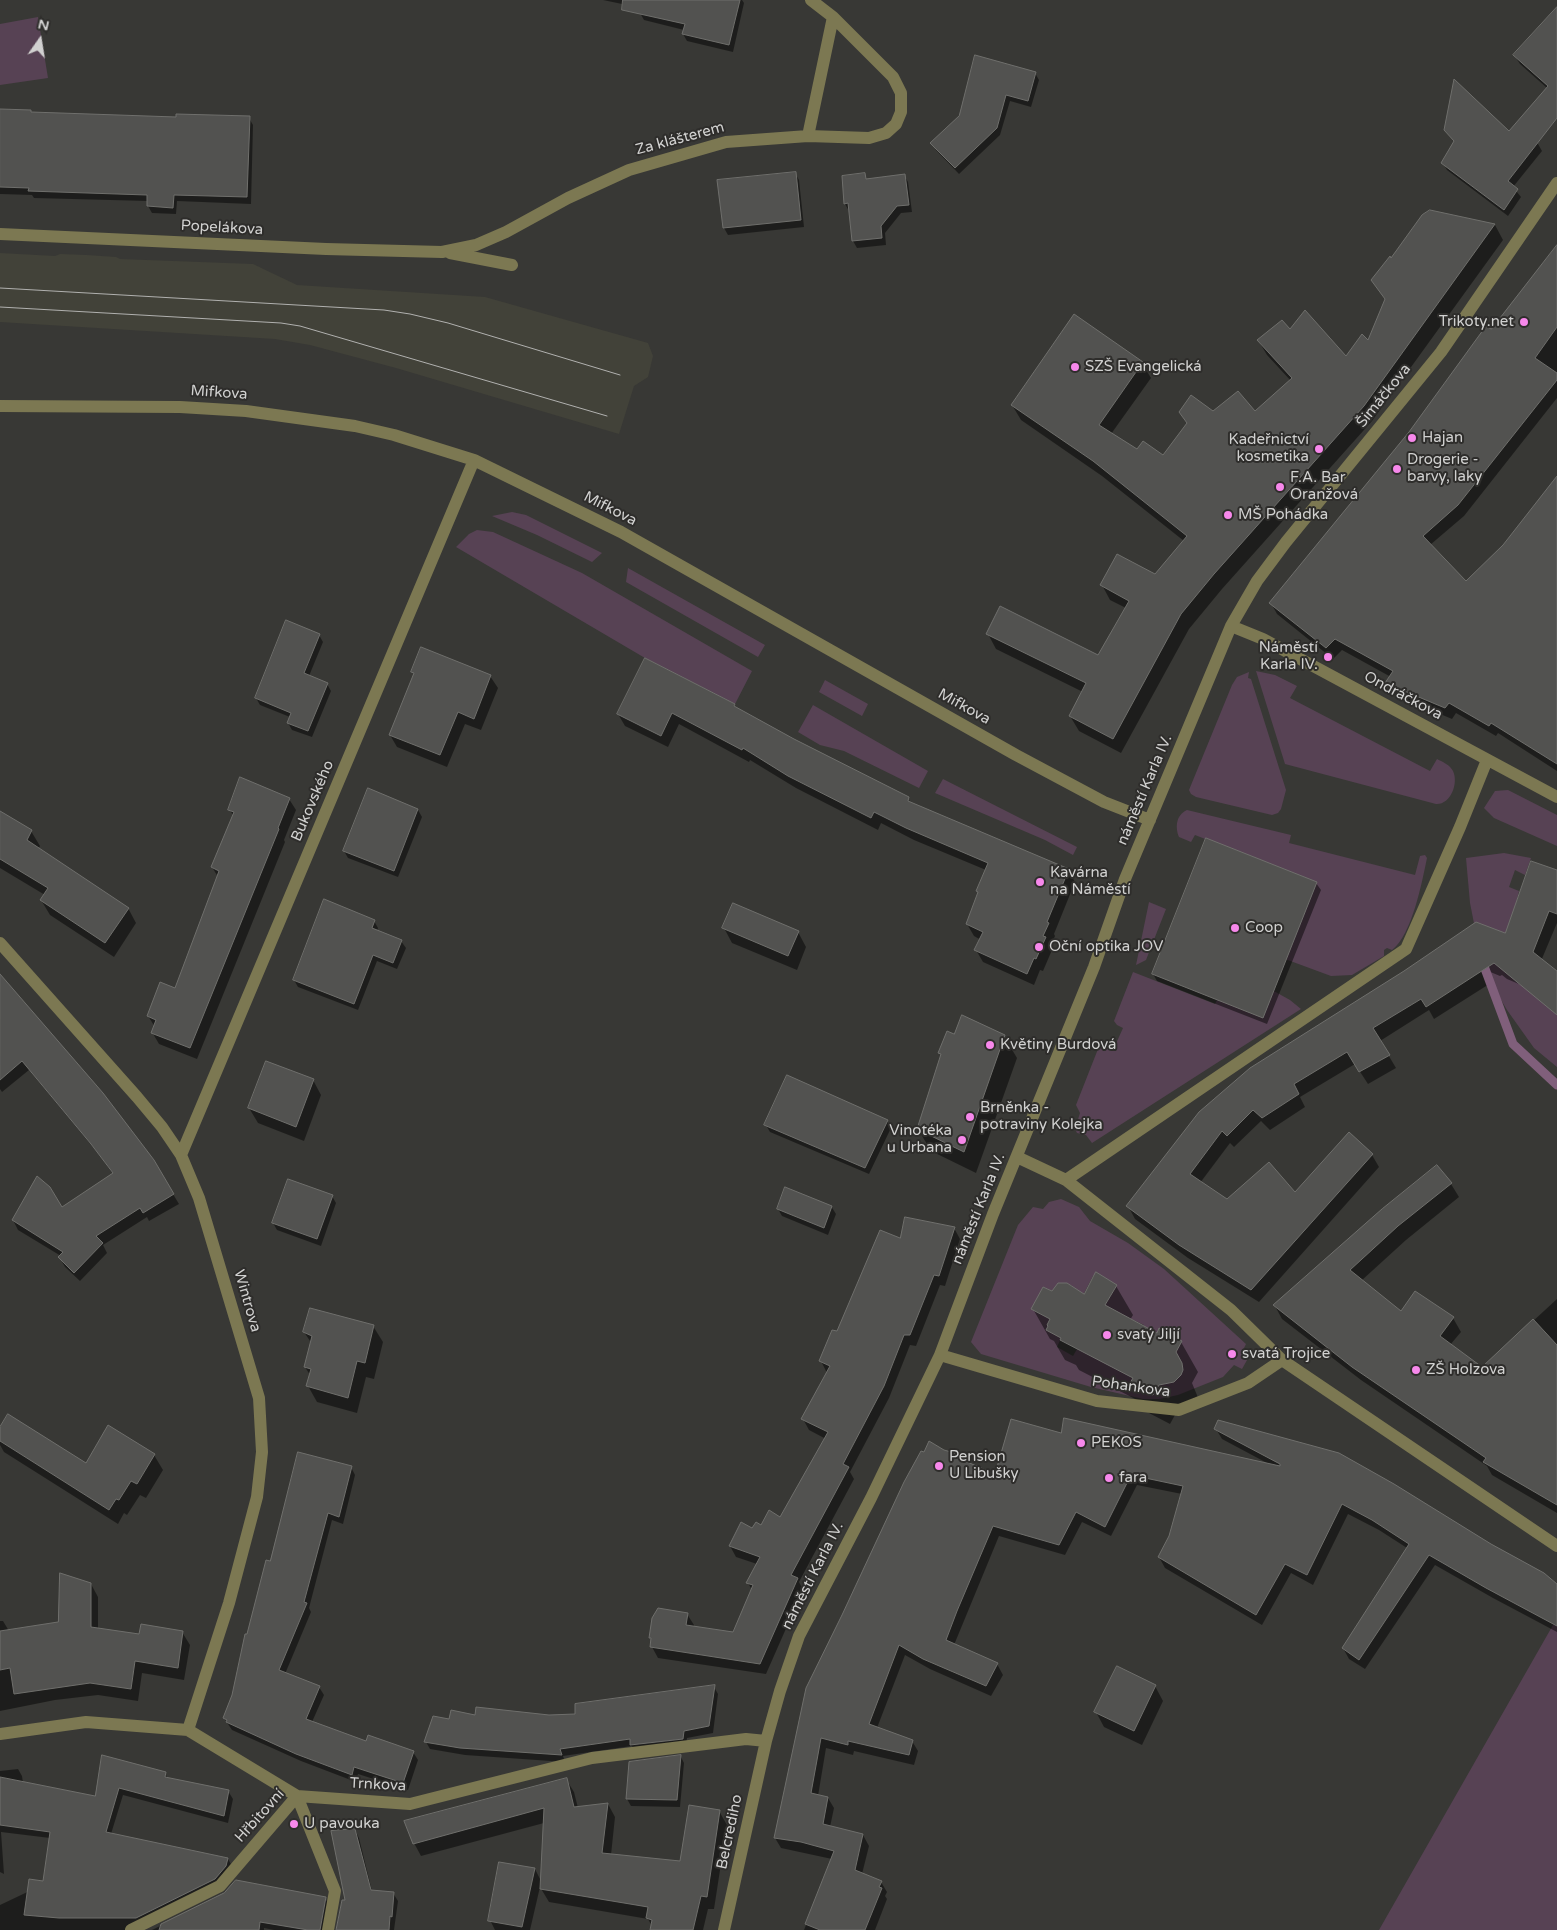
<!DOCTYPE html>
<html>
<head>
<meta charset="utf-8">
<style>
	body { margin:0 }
	#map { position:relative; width:1557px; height:1930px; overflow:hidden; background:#383835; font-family:"Varela Round",sans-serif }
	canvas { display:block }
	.north { position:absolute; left:15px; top:15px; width:50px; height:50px; -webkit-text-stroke:4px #2e2d2b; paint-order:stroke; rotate:13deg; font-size:14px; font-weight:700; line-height:20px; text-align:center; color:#d1d1d0 }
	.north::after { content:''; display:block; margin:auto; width:18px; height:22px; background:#d1d1d0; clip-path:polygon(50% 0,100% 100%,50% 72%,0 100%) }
</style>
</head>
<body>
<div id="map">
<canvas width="1557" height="1930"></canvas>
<div class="north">N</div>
</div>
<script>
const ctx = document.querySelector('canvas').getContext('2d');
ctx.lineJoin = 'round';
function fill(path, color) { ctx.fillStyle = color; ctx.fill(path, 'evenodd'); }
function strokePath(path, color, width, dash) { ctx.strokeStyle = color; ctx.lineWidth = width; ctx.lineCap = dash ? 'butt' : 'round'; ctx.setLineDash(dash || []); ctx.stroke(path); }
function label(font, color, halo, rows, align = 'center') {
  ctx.font = font + ' "Varela Round",sans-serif'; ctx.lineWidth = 4; ctx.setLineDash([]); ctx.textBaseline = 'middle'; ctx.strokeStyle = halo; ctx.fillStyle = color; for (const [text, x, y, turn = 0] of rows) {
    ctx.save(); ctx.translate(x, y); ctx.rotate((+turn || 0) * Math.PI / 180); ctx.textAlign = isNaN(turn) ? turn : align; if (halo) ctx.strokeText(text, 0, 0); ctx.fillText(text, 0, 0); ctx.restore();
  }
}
fill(new Path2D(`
	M0 253 55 256 60 254 87 255 116 257 120 259 253 264 297 285 485 297 648 343 653 356 648 377 634 386 619 434 396 368 310 345 275 339 0 322Z`), '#424239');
fill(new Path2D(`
	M38 17 48 78 0 85V24Z
	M512 512 526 515 602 553 592 562 537 535 492 516Z
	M477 530 493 532 582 573 752 671 735 704 645 658 456 547 469 534Z
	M628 568 765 645 758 657 626 582Z
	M1256 671 1275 675 1297 686 1290 698 1430 771 1437 759C1443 762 1450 765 1453 771 1459 784 1450 805 1436 804L1285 764Z
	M1249 672 1248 678 1251 679 1286 790 1281 809 1278 813 1272 815 1196 797 1191 794 1189 790 1232 685 1237 677Z
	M825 680 868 704 862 716 819 692Z
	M813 705 928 771 919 788 844 751 820 745 798 732Z
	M943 779 1077 847 1073 855 1045 840 935 793Z
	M1508 790 1557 815V846L1494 818 1484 808 1495 791Z
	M1187 810 1291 835 1289 843 1415 875 1420 856 1425 855 1427 858C1422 882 1412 935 1392 950L1387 948 1384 950V956L1352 975 1331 976 1285 959 1315 882 1195 835 1191 842 1179 837C1175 827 1176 815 1187 810Z
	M1504 853 1531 858 1525 875 1515 870 1509 887 1519 891 1507 941 1557 1015V1067L1534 1048 1507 1010 1483 969 1470 903 1466 858Z
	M1149 902 1166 909 1146 960 1136 965Z
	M1133 972 1215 1004 1218 998 1272 990 1290 1000 1301 1009 1092 1143 1086 1135 1077 1133 1075 1129 1080 1113 1076 1105 1098 1049 1106 1046 1114 1048 1123 1028 1117 1025 1114 1021Z
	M1061 1199 1079 1207 1090 1221 1128 1243 1164 1269 1246 1344 1244 1348 1251 1353 1242 1369 1234 1365 1223 1377 1178 1395 1159 1399H1143L1091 1387 981 1354 971 1342 1018 1225 1033 1207 1043 1209 1049 1202ZM1097 1274 1115 1288 1103 1309H1113L1125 1320 1127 1317 1144 1325 1142 1330 1157 1333 1159 1329 1183 1370C1179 1381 1172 1384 1160 1382L1153 1395 1131 1383 1133 1379 1130 1377 1132 1373 1080 1344 1073 1356 1057 1347 1063 1334 1047 1330 1048 1326 1047 1325 1050 1319 1032 1309 1043 1287C1052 1291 1063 1295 1071 1285L1082 1297 1093 1276Z
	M1557 1618V1930H1379Z`), '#574254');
fill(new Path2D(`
	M603 0H742L744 3 733 52 687 41 683 34 684 30 644 20 640 13 641 8Z
	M1557 9V116L1547 88 1520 64 1514 55Z
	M1035 73 1039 80 1031 107 1010 101 1000 135 959 174 936 150 932 143Z
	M0 110 32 114 177 118H249L253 125 251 204 177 201 176 214 152 213 148 206V201L34 198 32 195 0 194Z
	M1515 126 1538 144 1542 151 1513 187 1521 197 1508 216 1447 170 1443 163 1455 143 1445 130 1509 133Z
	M795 173 799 180 804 227 728 235 724 228Z
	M864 175 867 180 904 175 908 182 912 212 901 213 885 233 886 245 857 248 853 241 849 211 845 204Z
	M1434 212 1495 225 1503 240 1372 421 1222 589 1189 629 1121 753 1079 731 1070 716 1083 692 996 649 988 634 1099 657 1126 608 1110 600 1102 585 1155 576 1184 541 1102 476 1021 420 1012 405 1142 363 1151 378 1111 434 1138 450 1164 456 1213 413H1255L1291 381 1267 355 1258 340 1289 331 1347 358 1369 342 1386 301 1373 280Z
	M1557 271V398L1464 516 1430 545 1466 583 1557 536V771L1498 733 1496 736 1456 713 1452 719 1393 694 1386 683 1391 677 1342 650 1333 659 1277 614 1271 603 1491 331Z
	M319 635 323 642 309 676 327 684 331 691 312 737 292 730 288 723 290 717 260 705 256 698Z
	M413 672 490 676 498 688 481 730 465 724 447 767 397 747 390 735 414 675Z
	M734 705 736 708 793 740 908 798 911 804 1068 870 1075 882 1054 934 1055 936 1050 947 1052 950 1043 971 1040 970 1034 985 983 962 976 950 981 940 974 936 967 924 986 870 914 840 881 823 878 830 796 788 750 760 749 762 679 724 668 747 625 726 618 714Z
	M289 799 296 810 284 840 285 842 197 1059 159 1044 152 1032 155 1027 148 1016 176 990 218 877 212 867 234 817 230 810Z
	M418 810 422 817 398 877 348 858 344 851Z
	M0 812 31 831 40 846 38 849 128 908 136 923 114 957 50 915 41 900 45 895 0 868Z
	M1557 872V923L1541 961 1557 973V1000L1507 979 1502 975 1500 976 1488 971 1494 981 1434 1019 1429 1010 1380 1041 1396 1068 1368 1084 1355 1064 1300 1097 1305 1107 1270 1130 1261 1121 1234 1147 1230 1143 1200 1183 1227 1201 1295 1194 1372 1155 1379 1167 1259 1302 1188 1258 1135 1219 1128 1206 1200 1113 1506 935Z
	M1316 883 1321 890 1267 1024 1157 981 1153 974Z
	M374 921 378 928 377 931 401 941 406 948 397 969 377 961 358 1010 298 987 294 980Z
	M724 928 798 932 806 947 797 970 732 943Z
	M0 977 153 1161 179 1204 149 1221 147 1217 103 1245 107 1253 80 1281 65 1267 60 1258 61 1256 18 1230 13 1220 62 1209 113 1174 98 1153 29 1070 2 1092 0 1089Z
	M955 1035 1004 1036 1017 1058 976 1173 931 1151 918 1129 942 1056 940 1053Z
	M313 1080 321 1095 304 1141 258 1123 249 1108Z
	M887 1121 891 1128 869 1174 770 1132 766 1125Z
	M1437 1167 1451 1184 1459 1197 1406 1240 1361 1281 1402 1313 1416 1293 1453 1318 1461 1332 1450 1345 1482 1368 1557 1299V1513L1492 1475 1487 1466 1361 1380 1282 1319 1275 1306Z
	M332 1196 336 1203 321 1246 277 1230 273 1223Z
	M831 1206 836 1214 828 1235 782 1216 778 1209Z
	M954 1228 960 1239 945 1286 940 1285 916 1346 910 1345 889 1398 850 1472 854 1479 799 1582 803 1590 766 1674 658 1658 652 1647V1641L650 1638 687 1614 694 1625 693 1628 734 1633 752 1590 748 1583 757 1564 736 1557 730 1546 753 1530 781 1518 826 1439 809 1430 803 1419 827 1373 821 1361 837 1333 900 1240Z
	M1116 1286 1133 1315 1130 1320 1157 1334 1181 1342 1198 1372 1192 1383 1199 1400 1175 1415 1170 1424 1149 1413 1143 1403 1079 1370 1076 1365 1065 1360 1054 1341 1050 1339 1033 1309 1052 1293 1084 1296Z
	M373 1326 383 1342 374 1379 366 1377 357 1413 317 1402 308 1386 310 1375 305 1367 312 1344 304 1332Z
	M1216 1429 1557 1585V1632L1493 1598 1435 1565 1365 1669 1349 1659 1343 1648 1407 1548 1379 1530 1348 1514 1313 1585 1291 1573 1262 1625 1165 1568 1159 1557 1170 1537 1182 1494 1137 1485 1111 1536 1082 1522 1065 1555 999 1536 954 1645 997 1664 1003 1675 991 1696 930 1669 905 1655 877 1728 912 1741 918 1751 914 1765 854 1751 853 1755 826 1748 818 1796 828 1798 834 1808 830 1827 863 1835 869 1846 862 1874 881 1882 887 1892 885 1896 887 1899 875 1930H804L832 1859 781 1848 775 1838 944 1452 958 1455 961 1460 996 1476 1062 1434 1267 1463 1222 1439Z
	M0 1430 86 1465 154 1455 163 1470 146 1498 140 1495 127 1515 124 1513 118 1524 4 1452 0 1445Z
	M351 1467 355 1475 343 1524 332 1520 309 1608 311 1612 285 1674 319 1687 324 1695 312 1722 367 1743 413 1752 418 1760 408 1790 358 1774 356 1782 301 1761 232 1730 224 1718 233 1696 248 1636 271 1562Z
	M91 1584 98 1597V1629L140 1635 182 1632 190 1645 184 1680 142 1673 138 1701 98 1695 55 1700 0 1711V1621H3L9 1631 59 1623Z
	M1155 1686 1163 1701 1142 1745 1104 1727 1096 1712Z
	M714 1687 718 1694 713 1733 687 1738 686 1745 635 1752 632 1746 563 1756 565 1762 465 1755 430 1749 426 1742 434 1717 450 1720 476 1717 577 1715Z
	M103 1757 165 1773 168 1779 228 1791 233 1799 228 1823 123 1795 111 1834 228 1859 232 1866 230 1874 131 1930H0V1905L61 1876 50 1838 1 1832 4 1874 0 1872V1771L18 1769 22 1776 23 1783 96 1798Z
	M681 1757 684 1763 680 1807 631 1806 627 1799Z
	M566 1779 574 1792 578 1808 608 1804 615 1817 611 1855 681 1863 719 1811 727 1825 714 1909H708L703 1930H652L653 1928 648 1919 549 1902 540 1887 530 1930H495L490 1920 535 1869 541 1881 544 1823 421 1856 414 1843Z
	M355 1830 359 1838 372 1891 393 1893 398 1901 394 1930H337L347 1902Z
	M224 1894 325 1898 329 1905 325 1930H274L264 1928V1930H152Z`), '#0007');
strokePath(new Path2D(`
	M1481 958 1513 1044 1557 1085`), '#805f7b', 9);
const building = new Path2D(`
	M623 0H740L729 45 682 34 685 24 622 10Z
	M1557 7V118L1508 181 1518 189 1504 210 1441 163 1454 141 1444 130 1454 79 1509 131 1548 86 1513 55Z
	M975 55 1036 72 1028 101 1006 95 997 128 955 168 930 143 959 116Z
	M0 109 31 110V112L176 117V114L250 116 247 197 174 195 173 208 147 206V195L28 191 29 188 0 187Z
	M796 172 801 220 723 228 717 180Z
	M865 173 866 179 905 174 909 205 897 206 881 226 882 238 852 241 848 203 844 204 842 176Z
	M1430 210 1495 224 1364 406 1214 574 1181 614 1113 739 1069 716 1086 683 986 634 1000 606 1098 655 1129 601 1100 585 1117 554 1155 574 1187 536 1093 461 1011 405 1074 314 1143 362 1099 425 1137 449 1143 441 1163 455 1187 423 1179 412 1191 395 1213 411 1238 391 1255 411 1292 378 1257 340 1282 320 1290 329 1305 310 1346 356 1362 334 1368 340 1385 299 1371 280 1390 256 1391 258 1422 215Z
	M1557 245V327L1535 358 1557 373V380L1458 505 1423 536 1466 581 1503 545 1557 476V764L1491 723 1489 726 1449 703 1445 708 1385 683 1393 671 1335 639 1326 648 1269 603 1409 432 1486 326 1491 329Z
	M286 620 320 634 304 673 328 683 308 731 287 723 291 713 255 698Z
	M421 647 491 675 474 719 458 712 440 755 389 735 414 673 411 672Z
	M645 658 735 704 734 706 794 739 909 797 908 801 1069 869 1047 922 1049 923 1043 936 1046 937 1036 959 1034 958 1027 974 974 950 983 932 966 924 978 892 976 891 988 863 906 828 874 812 871 818 788 776 743 748 742 750 672 713 661 736 617 714Z
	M240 777 290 798 278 828 279 829 190 1048 151 1033 156 1020 147 1016 160 982 175 988 219 871 211 867 234 812 228 810Z
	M368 788 418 809 394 871 343 851Z
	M0 811 32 830 27 840 129 908 105 943 40 900 48 888 0 859Z
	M1206 838 1317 882 1263 1018 1152 974Z
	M1531 861 1557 870V914L1549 911 1533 952 1557 971V1015L1494 963 1426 1007 1421 999 1373 1028 1390 1055 1359 1072 1347 1052 1294 1084 1299 1094 1262 1118 1253 1110 1227 1136 1222 1131 1190 1174 1227 1199 1269 1162 1295 1192 1349 1132 1373 1154 1251 1290 1179 1245 1126 1206 1199 1112 1250 1068 1404 971 1476 922 1505 933Z
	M324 899 375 920 372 928 402 940 393 963 373 955 354 1004 293 980Z
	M733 903 799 931 788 956 722 928Z
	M0 974 103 1093 154 1160 174 1194 143 1213 140 1208 96 1236 103 1243 74 1273 58 1257 63 1252 12 1220 37 1176 50 1187 62 1207 113 1173 91 1144 22 1061 0 1080Z
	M962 1015 1005 1035 964 1152 917 1129 941 1054 938 1053 947 1031 954 1034Z
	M266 1061 314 1079 296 1127 248 1108Z
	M787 1075 888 1120 865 1168 764 1125Z
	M1437 1165 1452 1183 1398 1226 1350 1270 1401 1311 1415 1291 1454 1317 1440 1336 1482 1367 1533 1319 1557 1345V1505L1483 1462 1486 1458 1352 1367 1273 1305 1382 1209Z
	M288 1179 333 1195 317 1239 272 1223Z
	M785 1187 832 1206 824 1228 777 1209Z
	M905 1217 955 1227 939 1276 934 1275 910 1335H904L884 1386 843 1464 849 1467 791 1575 798 1578 760 1664 650 1647 651 1638H649L652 1618 658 1608 688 1613 686 1625 733 1632 753 1585 746 1583 760 1557 729 1546 741 1522 752 1528 756 1522 761 1525 769 1510 780 1517 828 1432 801 1419 830 1366 819 1361 832 1330 837 1331 880 1230 900 1238Z
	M1096 1272 1117 1285 1105 1305 1157 1333 1159 1328 1182 1341 1176 1352 1182 1363 1183 1370 1181 1375 1174 1382 1159 1385 1153 1395 1130 1383 1133 1378 1060 1340 1061 1338 1046 1330 1048 1326 1047 1325 1050 1319 1031 1309 1043 1287 1052 1291 1058 1283H1067L1084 1294Z
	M310 1308 374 1325 365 1363 357 1361 348 1398 306 1386 311 1369 304 1367 312 1336 303 1332Z
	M8 1414 86 1463 108 1425 155 1454 137 1484 131 1481 119 1500 116 1499 109 1510 0 1441V1427Z
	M1064 1418 1280 1466V1464L1214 1429 1218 1420 1339 1453 1394 1484 1491 1544 1544 1573 1557 1584V1626L1486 1588 1429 1555 1359 1660 1342 1648 1409 1544 1372 1520 1342 1504 1307 1575 1285 1564 1256 1615 1158 1557 1169 1536 1183 1486 1131 1475 1105 1527 1076 1512 1059 1545 993 1526 957 1611 946 1640 998 1663 986 1686 923 1659 899 1645 869 1724 913 1740 909 1755 848 1741V1745L821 1738 811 1793 828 1797 823 1824 863 1834 855 1870 882 1881 879 1887 882 1888 865 1930H820L805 1924 834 1851 801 1842 774 1838 806 1688 842 1615 904 1482 921 1451 924 1452 929 1441 944 1450 958 1454V1458L995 1474 1011 1419 1061 1433Z
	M298 1452 352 1466 339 1517 328 1513 304 1602 307 1603 279 1670 320 1686 306 1719 366 1741 368 1735 414 1751 403 1783 354 1767 352 1775 296 1754 226 1722 227 1720 223 1718 232 1695 245 1634H247L266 1560 270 1561Z
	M60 1573 91 1583V1627L139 1634 141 1624 183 1631 178 1668 135 1661 131 1689 90 1683 14 1694 10 1668 0 1670V1631L58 1622Z
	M1117 1666 1156 1685 1134 1731 1094 1712Z
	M715 1685 709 1726 684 1731 683 1739 630 1745V1739L560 1749 562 1755 460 1748 424 1742 433 1716 449 1719 451 1710 475 1715 476 1707 549 1715 575 1714V1704Z
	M102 1755 166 1772 165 1777 229 1790 224 1816 119 1788 106 1832 228 1858 226 1866 215 1879 136 1918H59L24 1915 29 1879 43 1881 50 1832 0 1825V1777L95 1796Z
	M681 1755 677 1800 626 1799 629 1762Z
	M567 1778 574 1807 608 1803 602 1853 680 1861 689 1805 720 1810 707 1897 701 1896 693 1930H650L652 1920 646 1918 648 1907 540 1889 544 1808 413 1844 404 1821Z
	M355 1829 371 1890 394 1892 392 1917 390 1916 389 1930H336L342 1900H345L331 1831Z
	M499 1862 535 1868 522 1927 488 1921Z
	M236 1880 326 1897 320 1930H308L260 1922 259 1930H159L161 1924 224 1893Z`);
fill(building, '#525250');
strokePath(building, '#6f6f6c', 1);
strokePath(new Path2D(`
	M808 136 833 17
	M0 234 326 249 442 252 476 245 506 232 568 198 629 170 726 142 808 136 869 138 886 133 896 124 901 112V93L893 77 833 17 811 0
	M450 253 512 265
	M0 406 180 407 246 411 355 426 394 435 474 460 621 532 1016 755 1104 802 1150 820
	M1231 626 1263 639 1557 797
	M0 943 137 1097 162 1127 181 1155 199 1198 259 1398 262 1452 257 1497 229 1603 188 1730
	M181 1155 474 460
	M1017 1157 1066 1180 1231 1310 1282 1360 1557 1546
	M1066 1180 1406 949 1460 827 1487 760
	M940 1355 1097 1401 1179 1410 1248 1383 1282 1360
	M0 1734 86 1722 188 1730 297 1796 410 1804 592 1758 746 1739 766 1741
	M131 1930 220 1886 297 1796 335 1891 328 1930
	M724 1930 766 1741 780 1691 799 1636 871 1498 940 1355 993 1214 1094 967 1125 879 1231 626 1257 581 1286 542 1441 352 1557 183`), '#7c7852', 12);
strokePath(new Path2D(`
	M0 288 384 310 410 314 448 323 620 375
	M0 307 281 323 300 326 607 416`), '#b1b1af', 1);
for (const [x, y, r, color] of [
	[1524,322,5,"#f788eb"],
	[1075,367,5,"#f788eb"],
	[1412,438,5,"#f788eb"],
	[1319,449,5,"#f788eb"],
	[1397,469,5,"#f788eb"],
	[1280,487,5,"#f788eb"],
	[1228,515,5,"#f788eb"],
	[1328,657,5,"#f788eb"],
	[1040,882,5,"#f788eb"],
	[1235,928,5,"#f788eb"],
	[1039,947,5,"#f788eb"],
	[990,1045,5,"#f788eb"],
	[970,1117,5,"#f788eb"],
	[962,1140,5,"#f788eb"],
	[1107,1335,5,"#f788eb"],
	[1232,1354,5,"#f788eb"],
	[1416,1370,5,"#f788eb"],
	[1081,1443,5,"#f788eb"],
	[939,1466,5,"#f788eb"],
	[1109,1478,5,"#f788eb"],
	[294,1824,5,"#f788eb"]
]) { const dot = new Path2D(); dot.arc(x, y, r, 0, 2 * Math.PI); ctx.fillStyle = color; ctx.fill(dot); strokePath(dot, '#2e2d2b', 2); }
label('15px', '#d1d1d0', '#2e2d2b', [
	["Za klášterem",680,139,-15],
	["Popelákova",222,228,3],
	["Mifkova",219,393,4],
	["Šimáčkova",1384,396,-51],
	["Mifkova",610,509,27],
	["Ondráčkova",1403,696,28],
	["Mifkova",964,707,29],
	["náměstí Karla IV.",1145,790,-67],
	["Bukovského",313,801,-67],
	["náměstí Karla IV.",979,1209,-68],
	["Wintrova",247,1301,74],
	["Pohankova",1131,1387,8],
	["náměstí Karla IV.",813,1576,-63],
	["Trnkova",378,1785,3],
	["Hřbitovní",260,1816,-48],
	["Belcrediho",730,1832,-78]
]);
label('15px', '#d1d1d0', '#2e2d2b', [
	["Trikoty.net",1514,322,"right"],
	["SZŠ Evangelická",1085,367],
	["Hajan",1422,438],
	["Kadeřnictví",1309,440,"right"],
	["kosmetika",1309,457,"right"],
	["Drogerie -",1407,460],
	["barvy, laky",1407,477],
	["F.A. Bar",1290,478],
	["Oranžová",1290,495],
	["MŠ Pohádka",1238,515],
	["Náměstí",1318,648,"right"],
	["Karla IV.",1318,665,"right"],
	["Kavárna",1050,873],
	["na Náměstí",1050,890],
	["Coop",1245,928],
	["Oční optika JOV",1049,947],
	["Květiny Burdová",1000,1045],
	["Brněnka -",980,1108],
	["potraviny Kolejka",980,1125],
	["Vinotéka",952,1131,"right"],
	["u Urbana",952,1148,"right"],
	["svatý Jiljí",1117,1335],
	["svatá Trojice",1242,1354],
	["ZŠ Holzova",1426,1370],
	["PEKOS",1091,1443],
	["Pension",949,1457],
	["U Libušky",949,1474],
	["fara",1119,1478],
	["U pavouka",304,1824]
], 'left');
</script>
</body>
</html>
